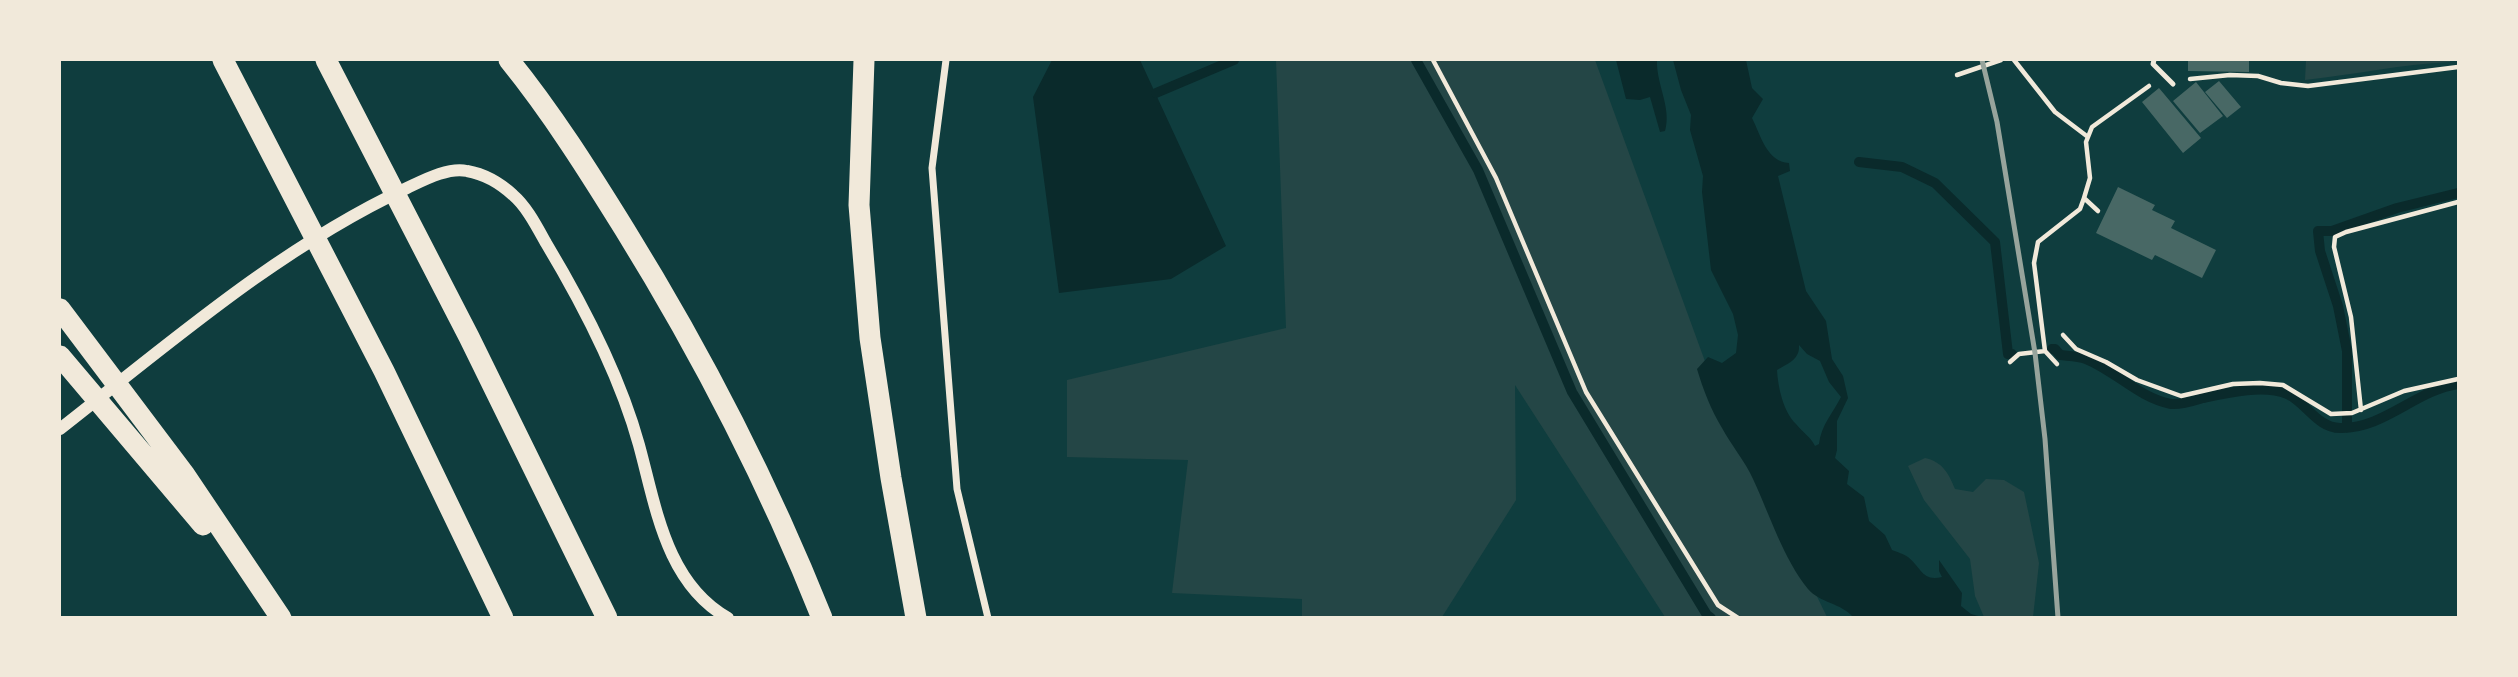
<!DOCTYPE html>
<html>
<head>
<meta charset="utf-8">
<style>
	body { margin:0 }
	#map { position:relative; width:2518px; height:677px; overflow:hidden; background:#0f3d3e; font-family:Lato,sans-serif }
	canvas { display:block }
	.frame { position:absolute; inset:0; border:61px solid #f1e9da; pointer-events:none }
</style>
</head>
<body>
<div id="map">
<canvas width="2518" height="677"></canvas>
<div class="frame"></div>
</div>
<script>
const ctx = document.querySelector('canvas').getContext('2d');
ctx.lineJoin = 'round';
function fill(path, color) { ctx.fillStyle = color; ctx.fill(path, 'evenodd'); }
function strokePath(path, color, width, dash) { ctx.strokeStyle = color; ctx.lineWidth = width; ctx.lineCap = dash ? 'butt' : 'round'; ctx.setLineDash(dash || []); ctx.stroke(path); }
fill(new Path2D(`
	M1276 60H1595L1714 386 1827 617H1665L1515 385 1516 500 1442 617H1302V599L1172 593 1188 460 1067 457V380L1286 328Z
	M2306 60H2450V62C2401 64 2353 75 2305 80Z
	M1925 458C1943 462 1949 474 1955 489L1973 492 1986 479 2004 480 2024 492 2039 563 2033 617H1984L1975 596 1970 559 1924 500 1908 466Z`), '#244646');
fill(new Path2D(`
	M1052 60H1140L1226 246 1171 279 1059 293 1033 97Z
	M1616 60H1657C1656 84 1672 108 1665 131L1660 132 1650 97 1640 100 1626 99Z
	M1673 60H1746L1752 88 1763 99 1752 118C1761 136 1767 162 1789 163L1790 171 1778 176 1806 291 1826 321 1832 359 1843 376 1848 398 1837 421V450L1835 458 1849 471 1847 484 1864 497 1869 521 1885 535 1892 550C1897 552 1904 554 1908 557 1921 567 1922 582 1942 577L1939 571V560L1962 593 1961 606 1971 614 1982 617H1853C1841 603 1820 603 1808 589 1784 560 1769 513 1753 479 1745 461 1731 445 1722 428 1711 410 1703 389 1697 369L1708 357 1722 363 1736 353 1738 335 1733 314 1711 270 1702 192 1703 176 1690 130 1691 115 1681 90ZM1799 345 1807 354 1820 361 1829 382 1841 397C1833 413 1821 425 1819 444L1815 446C1810 436 1803 433 1796 424 1783 411 1778 387 1777 370 1789 363 1800 359 1799 345Z`), '#0a2a2b');
strokePath(new Path2D(`
	M1416 60 1478 170 1572 392 1707 615 1711 618
	M1156 93 1234 60
	M1859 162 1902 167 1935 183 1995 242 2008 354H2012
	M2052 349H2055L2060 355C2068 356 2078 356 2086 359 2116 371 2139 398 2171 404 2181 405 2193 401 2203 398 2226 393 2264 384 2287 394 2306 402 2317 428 2340 428 2384 429 2416 390 2458 384
	M2347 428V351L2338 306 2320 251 2318 231H2332L2397 208 2458 193`), '#0a2a2b', 10);
fill(new Path2D(`
	M2188 60H2249V72L2188 71Z
	M2219 81 2241 107 2227 118 2205 92Z
	M2196 82 2223 116 2200 133 2173 101Z
	M2159 88 2201 138 2183 153 2142 102Z
	M2118 187 2155 205 2152 210 2175 221 2171 228 2216 250 2202 278 2155 255 2152 260 2096 233Z`), '#486865');
strokePath(new Path2D(`
	M1433 60 1496 178 1586 392 1718 605 1738 618
	M2014 60 2055 112 2088 137
	M1957 75 2001 60
	M2190 79 2230 75 2258 76 2281 83 2308 86 2458 67
	M2098 211 2084 198 2090 178 2086 142 2092 127 2149 86
	M2063 335 2076 349 2106 362 2137 380 2181 396 2233 384 2260 383 2283 385 2331 414 2352 413 2404 391 2458 379
	M2045 351 2034 263 2038 242 2080 209 2084 198
	M2010 362 2019 354 2045 351 2057 364
	M2361 410 2351 317 2334 247 2335 237 2346 232 2458 202`), '#f1e9da', 4.5);
strokePath(new Path2D(`
	M2154 60 2153 64 2173 84`), '#f1e9da', 5);
strokePath(new Path2D(`
	M946 60 932 168 957 489 988 618`), '#f1e9da', 7);
strokePath(new Path2D(`
	M60 429C170 343 279 248 407 188 424 180 448 167 467 171 484 174 500 183 513 195 527 207 537 227 546 243 582 303 620 376 639 445 656 507 666 583 728 618`), '#f1e9da', 12);
strokePath(new Path2D(`
	M223 60 384 371 503 618
	M326 60 469 337 607 618
	M509 60C552 113 589 172 625 230 703 356 767 480 822 618
	M864 60 859 205 870 338 891 478 916 618
	M60 309 185 475 281 618
	M60 356 203 525`), '#f1e9da', 21);
strokePath(new Path2D(`
	M1982 60 1997 122 2035 353 2045 439 2058 618`), '#97a49c', 5);
</script>
</body>
</html>
